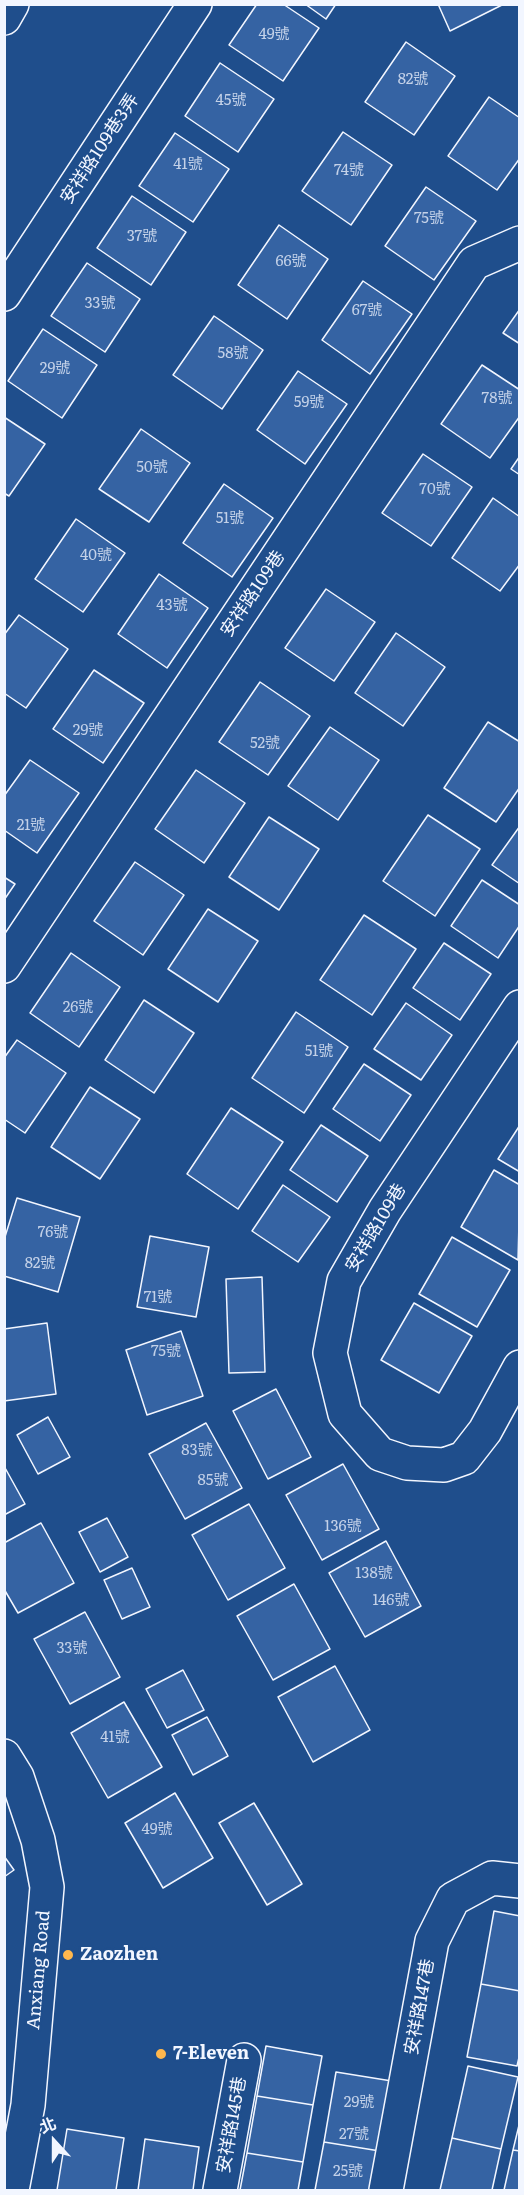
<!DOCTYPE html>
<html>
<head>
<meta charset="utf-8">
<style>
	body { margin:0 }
	#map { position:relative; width:524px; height:2195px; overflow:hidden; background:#1f4e8c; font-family:Literata,"Noto Sans TC",serif }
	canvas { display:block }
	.frame { position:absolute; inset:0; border:6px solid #f2f6ff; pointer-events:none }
	.north { position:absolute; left:24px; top:2111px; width:60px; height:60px; -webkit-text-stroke:4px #1f4e8c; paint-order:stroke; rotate:339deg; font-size:16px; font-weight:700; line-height:24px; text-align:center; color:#f2f6ff }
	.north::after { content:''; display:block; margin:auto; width:21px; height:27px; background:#f2f6ff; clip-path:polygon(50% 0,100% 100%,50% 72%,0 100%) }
</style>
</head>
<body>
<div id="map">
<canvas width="524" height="2195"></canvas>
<div class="frame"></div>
<div class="north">北</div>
</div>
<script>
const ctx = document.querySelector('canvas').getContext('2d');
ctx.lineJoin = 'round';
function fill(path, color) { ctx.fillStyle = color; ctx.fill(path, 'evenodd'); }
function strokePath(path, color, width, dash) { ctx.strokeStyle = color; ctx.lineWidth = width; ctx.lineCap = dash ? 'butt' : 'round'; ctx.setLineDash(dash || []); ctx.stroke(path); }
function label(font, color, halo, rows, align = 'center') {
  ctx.font = font + ' Literata,"Noto Sans TC",serif'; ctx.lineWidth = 4.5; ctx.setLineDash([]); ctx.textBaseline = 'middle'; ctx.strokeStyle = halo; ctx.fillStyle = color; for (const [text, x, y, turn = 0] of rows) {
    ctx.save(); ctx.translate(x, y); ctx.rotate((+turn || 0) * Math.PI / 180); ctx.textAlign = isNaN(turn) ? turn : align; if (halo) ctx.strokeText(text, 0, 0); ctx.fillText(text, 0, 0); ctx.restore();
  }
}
const building = new Path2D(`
	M257 4H283L319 28 283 81 229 45Z
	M305 4H336L326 19Z
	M438 4H504L450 31Z
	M406 42 455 76 414 135 365 102Z
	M220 63 274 99 238 152 185 116Z
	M489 97 520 118V158L497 190 448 156Z
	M343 132 392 165 351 225 302 191Z
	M175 133 229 169 193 222 139 186Z
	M426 187 476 221 434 280 385 246Z
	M132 196 186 232 151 285 97 248Z
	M279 225 328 259 287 319 238 285Z
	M87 263 140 299 105 352 51 316Z
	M363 281 412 314 370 374 322 340Z
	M520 309V344L503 333Z
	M214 316 263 350 222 409 173 375Z
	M43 329 97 365 62 418 8 381Z
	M482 365 520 390V416L490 458 441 424Z
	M298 371 347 404 305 464 257 430Z
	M4 417 45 444 9 496 4 493Z
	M141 429 190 463 149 522 99 489Z
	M423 454 472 487 431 546 382 513Z
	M520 456V475L511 469Z
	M224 484 273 518 232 577 183 543Z
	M493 498 520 517V564L500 591 452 558Z
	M76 519 125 553 83 612 35 579Z
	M159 574 208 608 167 668 118 634Z
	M326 589 375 622 334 681 285 648Z
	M19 615 68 649 26 708 4 693V635Z
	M396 633 445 667 403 726 355 693Z
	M94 670 144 703 103 763 53 729Z
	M260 682 310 716 268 775 219 742Z
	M488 722 520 742V787L496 822 444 788Z
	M330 727 379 760 338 820 288 786Z
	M30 760 79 793 37 853 4 830V796Z
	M196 770 245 803 204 863 155 829Z
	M428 815 480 849 435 916 383 881Z
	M269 817 319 849 279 910 229 877Z
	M520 826V884L492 865Z
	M135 862 184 895 143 955 94 921Z
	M4 877 15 884 4 900Z
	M482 880 520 905V925L498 958 451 926Z
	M208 909 258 941 218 1002 168 969Z
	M364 915 416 949 372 1015 320 980Z
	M444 943 491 974 460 1020 413 988Z
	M71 953 120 987 79 1047 30 1013Z
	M144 1000 194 1033 154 1093 105 1060Z
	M406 1003 452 1035 421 1080 374 1049Z
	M296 1012 348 1047 304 1113 252 1078Z
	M17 1040 66 1073 25 1133 4 1119V1058Z
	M364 1064 411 1095 380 1141 333 1109Z
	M90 1087 140 1119 100 1179 51 1147Z
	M231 1108 283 1142 238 1209 187 1174Z
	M321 1125 368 1156 337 1202 290 1170Z
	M520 1125V1172L498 1159Z
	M494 1170 520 1185 518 1260 461 1227Z
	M283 1185 330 1217 298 1262 252 1231Z
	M17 1198 80 1217 58 1292 4 1276V1240Z
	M150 1236 209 1247 196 1317 137 1307Z
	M452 1237 510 1270 477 1327 419 1294Z
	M262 1277 265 1372 229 1373 226 1279Z
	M414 1303 472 1336 439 1393 381 1360Z
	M47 1323 56 1394 4 1401V1329Z
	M181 1331 203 1396 147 1415 126 1350Z
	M276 1389 311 1457 268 1479 233 1411Z
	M48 1417 70 1457 38 1474 17 1435Z
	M206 1423 242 1488 185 1519 149 1454Z
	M343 1464 379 1529 322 1560 286 1495Z
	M4 1466 25 1504 4 1515Z
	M249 1504 285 1568 228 1600 192 1535Z
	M107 1518 128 1557 100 1572 79 1532Z
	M41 1523 74 1583 18 1613 4 1589V1543Z
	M386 1541 421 1606 365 1637 329 1573Z
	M132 1568 150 1607 122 1619 104 1580Z
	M294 1584 330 1649 273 1680 237 1616Z
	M85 1612 120 1677 70 1704 34 1639Z
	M335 1666 370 1730 313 1762 278 1697Z
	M183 1670 204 1710 167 1728 146 1689Z
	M124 1702 162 1767 108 1798 71 1733Z
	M207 1717 228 1756 193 1775 172 1735Z
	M175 1793 213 1858 163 1888 125 1823Z
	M254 1803 302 1884 267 1905 219 1823Z
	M4 1856 14 1870 4 1877Z
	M494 1911 520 1916V1991L481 1984Z
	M481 1984 520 1991V2053L517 2066 467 2057Z
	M266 2046 322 2056 313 2105 257 2096Z
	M468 2066 518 2077 501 2149 452 2138Z
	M336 2072 398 2082 386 2152 324 2142Z
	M257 2096 313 2105 303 2162 247 2153Z
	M520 2121V2151L513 2150Z
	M67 2129 124 2138 116 2190H57Z
	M452 2138 501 2149 492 2190H440Z
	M145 2139 199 2147 193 2190H138Z
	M324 2142 386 2152 379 2190H315Z
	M513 2150 520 2151V2190H504Z
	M247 2153 303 2162 298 2190H240Z`);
fill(building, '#3563a3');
strokePath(building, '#f2f6ff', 1.5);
const minor = new Path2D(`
	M4 18 12 4
	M4 294 195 4
	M4 966 474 263 520 243
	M520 1007 385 1210 344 1281 330 1353 345 1414 380 1454 407 1463 444 1465 464 1458 485 1431 520 1367
	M4 1756 17 1777 38 1840 47 1887 28 2105 12 2190
	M220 2190 244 2060
	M386 2190 432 1941 453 1899 492 1878 520 1881`);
strokePath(minor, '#f2f6ff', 36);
strokePath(minor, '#1f4e8c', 33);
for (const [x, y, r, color] of [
	[68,1955,6,"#ffb74d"],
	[161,2054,6,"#ffb74d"]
]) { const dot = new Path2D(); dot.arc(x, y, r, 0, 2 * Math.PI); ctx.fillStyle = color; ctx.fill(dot); strokePath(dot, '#1f4e8c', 2); }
label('15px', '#c3d1e8', null, [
	["49號",274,35],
	["82號",413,80],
	["45號",231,101],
	["41號",188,165],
	["74號",349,171],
	["75號",429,219],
	["37號",142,237],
	["66號",291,262],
	["33號",100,304],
	["67號",367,311],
	["58號",233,354],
	["29號",55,369],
	["78號",497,399],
	["59號",309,403],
	["50號",152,468],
	["70號",435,490],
	["51號",230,519],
	["40號",96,556],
	["43號",172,606],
	["29號",88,731],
	["52號",265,744],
	["21號",31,826],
	["26號",78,1008],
	["51號",319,1052],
	["76號",53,1233],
	["82號",40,1264],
	["71號",158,1298],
	["75號",166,1352],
	["83號",197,1451],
	["85號",213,1481],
	["136號",343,1527],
	["138號",374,1574],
	["146號",391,1601],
	["33號",72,1649],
	["41號",115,1738],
	["49號",157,1830],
	["29號",359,2103],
	["27號",354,2135],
	["25號",348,2172]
]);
label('18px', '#f2f6ff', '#1f4e8c', [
	["安祥路109巷3弄",100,149,-57],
	["安祥路109巷",253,594,-56],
	["安祥路109巷",376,1228,-59],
	["Anxiang Road",39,1970,-85],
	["安祥路147巷",420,2007,-80],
	["安祥路145巷",232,2125,-80]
]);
label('bold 18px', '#f2f6ff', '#1f4e8c', [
	["Zaozhen",80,1955],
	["7-Eleven",173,2054]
], 'left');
</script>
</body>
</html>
